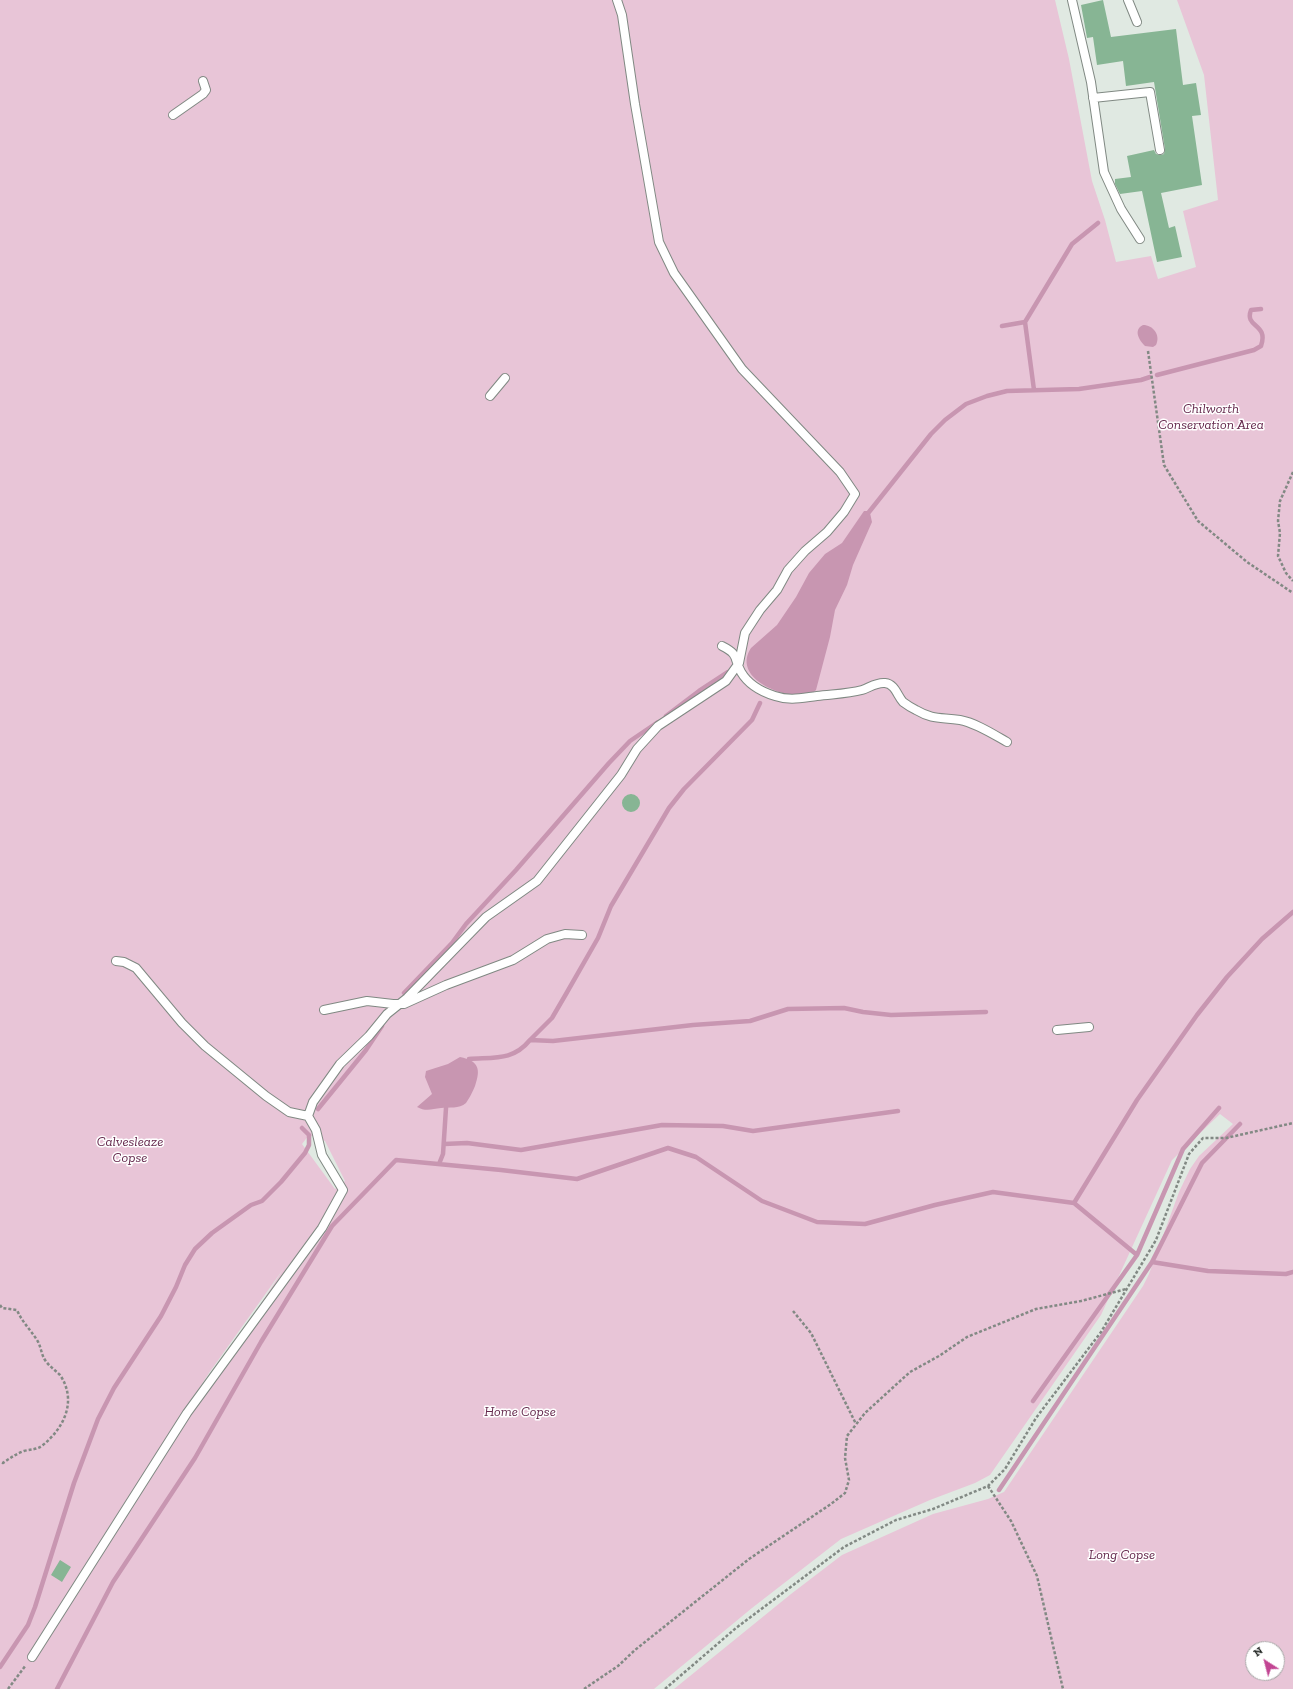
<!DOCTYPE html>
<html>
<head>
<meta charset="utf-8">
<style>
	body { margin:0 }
	#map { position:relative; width:1293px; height:1689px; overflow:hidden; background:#e0e9e2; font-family:"Zilla Slab",serif }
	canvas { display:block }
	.north { position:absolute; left:1245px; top:1641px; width:40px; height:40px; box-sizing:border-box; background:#fff; border:1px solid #a6a7a6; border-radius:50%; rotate:324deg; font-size:11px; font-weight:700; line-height:16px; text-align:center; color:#202421 }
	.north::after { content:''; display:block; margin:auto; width:14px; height:18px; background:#c24593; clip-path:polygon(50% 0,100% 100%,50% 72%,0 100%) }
</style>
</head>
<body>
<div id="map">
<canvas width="1293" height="1689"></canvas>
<div class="north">N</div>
</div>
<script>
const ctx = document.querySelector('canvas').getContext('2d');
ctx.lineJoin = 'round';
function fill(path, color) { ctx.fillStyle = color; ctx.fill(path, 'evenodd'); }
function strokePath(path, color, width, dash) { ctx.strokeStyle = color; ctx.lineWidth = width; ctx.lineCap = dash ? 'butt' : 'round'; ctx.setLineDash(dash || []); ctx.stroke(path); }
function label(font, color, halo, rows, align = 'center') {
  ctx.font = font + ' "Zilla Slab",serif'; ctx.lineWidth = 3; ctx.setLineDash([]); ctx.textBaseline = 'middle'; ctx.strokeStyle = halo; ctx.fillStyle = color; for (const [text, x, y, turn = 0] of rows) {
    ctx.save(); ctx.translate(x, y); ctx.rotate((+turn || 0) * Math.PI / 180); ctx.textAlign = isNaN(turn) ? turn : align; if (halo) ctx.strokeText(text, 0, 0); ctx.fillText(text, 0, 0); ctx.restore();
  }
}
fill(new Path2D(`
	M0 0H1055L1069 59 1092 181 1105 220 1116 262 1151 256 1158 279 1196 267 1183 211 1218 200 1204 75 1177 0H1293V1689H674L791 1594 842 1555 933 1514 988 1499 1004 1492 1143 1286 1149 1274 1179 1192 1190 1169 1199 1156 1233 1124 1220 1114 1172 1160 1101 1315 990 1475 975 1483 930 1500 841 1539 752 1608 654 1689H0ZM309 1135 325 1141 345 1181 335 1189 302 1144ZM284 1268 77 1589 35 1649 100 1542 209 1373ZM1253 1649H1277V1673H1253Z`), '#e8c5d7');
fill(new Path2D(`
	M1143 325C1153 325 1161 335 1156 345L1153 347 1145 346C1139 340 1133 330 1143 325Z
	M864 511H868L870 513 872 522 853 565 847 585 835 610 830 637 816 690C802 706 728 683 751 648L777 625 796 597 809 573 825 554 842 543Z
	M460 1057C479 1061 481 1069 475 1086 473 1091 469 1099 466 1103 459 1109 449 1107 441 1108 432 1109 426 1112 417 1107L432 1094 425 1077 426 1071 448 1064Z`), '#c896b1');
strokePath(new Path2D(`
	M1002 326 1025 322
	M1157 375 1254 350 1261 346C1269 323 1244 328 1251 310L1261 309
	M1034 390 1025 322 1072 244 1098 223
	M869 512 931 434 945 420 966 404 987 396 1007 391 1079 389 1141 380 1150 377
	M666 716 699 691 728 672
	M404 993 452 943 466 924 516 870 609 763 630 741 658 722
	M530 1040 552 1018 566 994 598 938 611 906 669 808 684 789 752 720 760 703
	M469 1059C494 1057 513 1061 530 1040L553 1041 693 1025 750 1021 788 1009 844 1008 863 1012 891 1015 986 1012
	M318 1109 366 1050 382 1026
	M444 1144 467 1143 521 1150 662 1125 723 1126 753 1131 898 1111
	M439 1164 443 1154 446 1108
	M1074 1203 1137 1100 1197 1015 1227 977 1262 939 1293 912
	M1152 1262 1208 1271 1286 1274 1293 1272
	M1033 1401 1137 1255 1183 1149 1219 1108
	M999 1490 1152 1262 1202 1163 1240 1124
	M0 1667 28 1625 35 1607 74 1483 98 1419 114 1388 161 1316 176 1287 185 1265 195 1249 212 1233 251 1205 262 1201 281 1182 305 1153 309 1145V1135L302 1128
	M57 1689 113 1582 195 1458 261 1342 332 1226 396 1160 501 1170 577 1179 668 1148 696 1157 762 1201 817 1222 865 1224 935 1205 993 1192 1074 1203 1137 1255`), '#c896b1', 4.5);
fill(new Path2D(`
	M1103 0 1111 37 1176 29 1183 85 1196 83 1201 115 1192 116 1202 185 1161 193 1169 228 1175 226 1182 257 1157 262 1142 191 1120 194 1115 184V179L1131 177 1127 156 1154 150 1156 154 1161 155 1164 154 1165 149 1154 82 1126 86 1123 61 1097 65 1093 37 1087 38 1081 5Z
	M622 803a9 9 0 1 1 18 0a9 9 0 1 1-18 0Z
	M60 1560 71 1567 62 1582 51 1575Z`), '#87b594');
const service = new Path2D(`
	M1072 0 1091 82 1104 172 1121 209 1140 239
	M1128 0 1137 22
	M1093 98 1150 92 1160 150
	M173 115 203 94 206 90 203 81
	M490 396 505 378
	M722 646C740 655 733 658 741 672 748 684 762 692 775 696 790 701 801 698 817 696 832 694 847 694 862 690 869 688 876 682 885 683 895 684 897 695 903 702 907 705 912 708 916 710 933 720 941 717 960 720 976 723 993 734 1007 742
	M324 1010 367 1001 393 1004H404L446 985 513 960 547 939 565 934 582 935
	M1057 1030 1089 1027
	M308 1116 313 1102 340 1064 369 1036 387 1014 407 998 486 917 537 881 621 775 637 749 658 726 726 681 739 663 745 633 760 610 777 590 788 570 805 551 827 532 844 512 855 494 840 472 742 369 674 273 659 242 635 104 622 15 617 0
	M32 1657 187 1413 322 1228 343 1190 322 1155 316 1130 308 1116 289 1112 266 1096 205 1046 182 1023 136 968 124 962 116 961`);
strokePath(service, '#808983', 10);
strokePath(new Path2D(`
	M1148 351 1164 465 1167 470 1198 521 1247 562 1293 593
	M1293 472 1280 501 1278 521 1280 533 1278 556 1286 573 1293 581
	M0 1305 2 1308 17 1310C22 1322 30 1329 37 1340 41 1346 41 1354 45 1360 49 1366 55 1370 60 1375 77 1400 65 1427 43 1445 37 1450 31 1449 24 1451 16 1454 10 1458 3 1463L0 1462
	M793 1311 811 1333 856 1424
	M988 1486 1011 1521 1037 1576 1063 1689
	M8 1689 26 1665
	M584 1689 618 1666 635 1650 749 1559 831 1504 845 1493 849 1480 845 1458 847 1436 865 1413 910 1372 939 1356 967 1337 1036 1309 1081 1301 1126 1289
	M665 1689 736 1628 844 1547 896 1520 933 1509 988 1486 1005 1469 1036 1418 1101 1332 1156 1240 1189 1154 1203 1138H1226L1293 1123`), '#828984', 2.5, [3, 2]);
strokePath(service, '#fff', 8);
label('italic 14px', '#65294d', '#fff', [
	["Chilworth",1211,409],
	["Conservation Area",1211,425],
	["Calvesleaze",130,1142],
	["Copse",130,1158],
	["Home Copse",520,1412],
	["Long Copse",1122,1555]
]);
</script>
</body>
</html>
